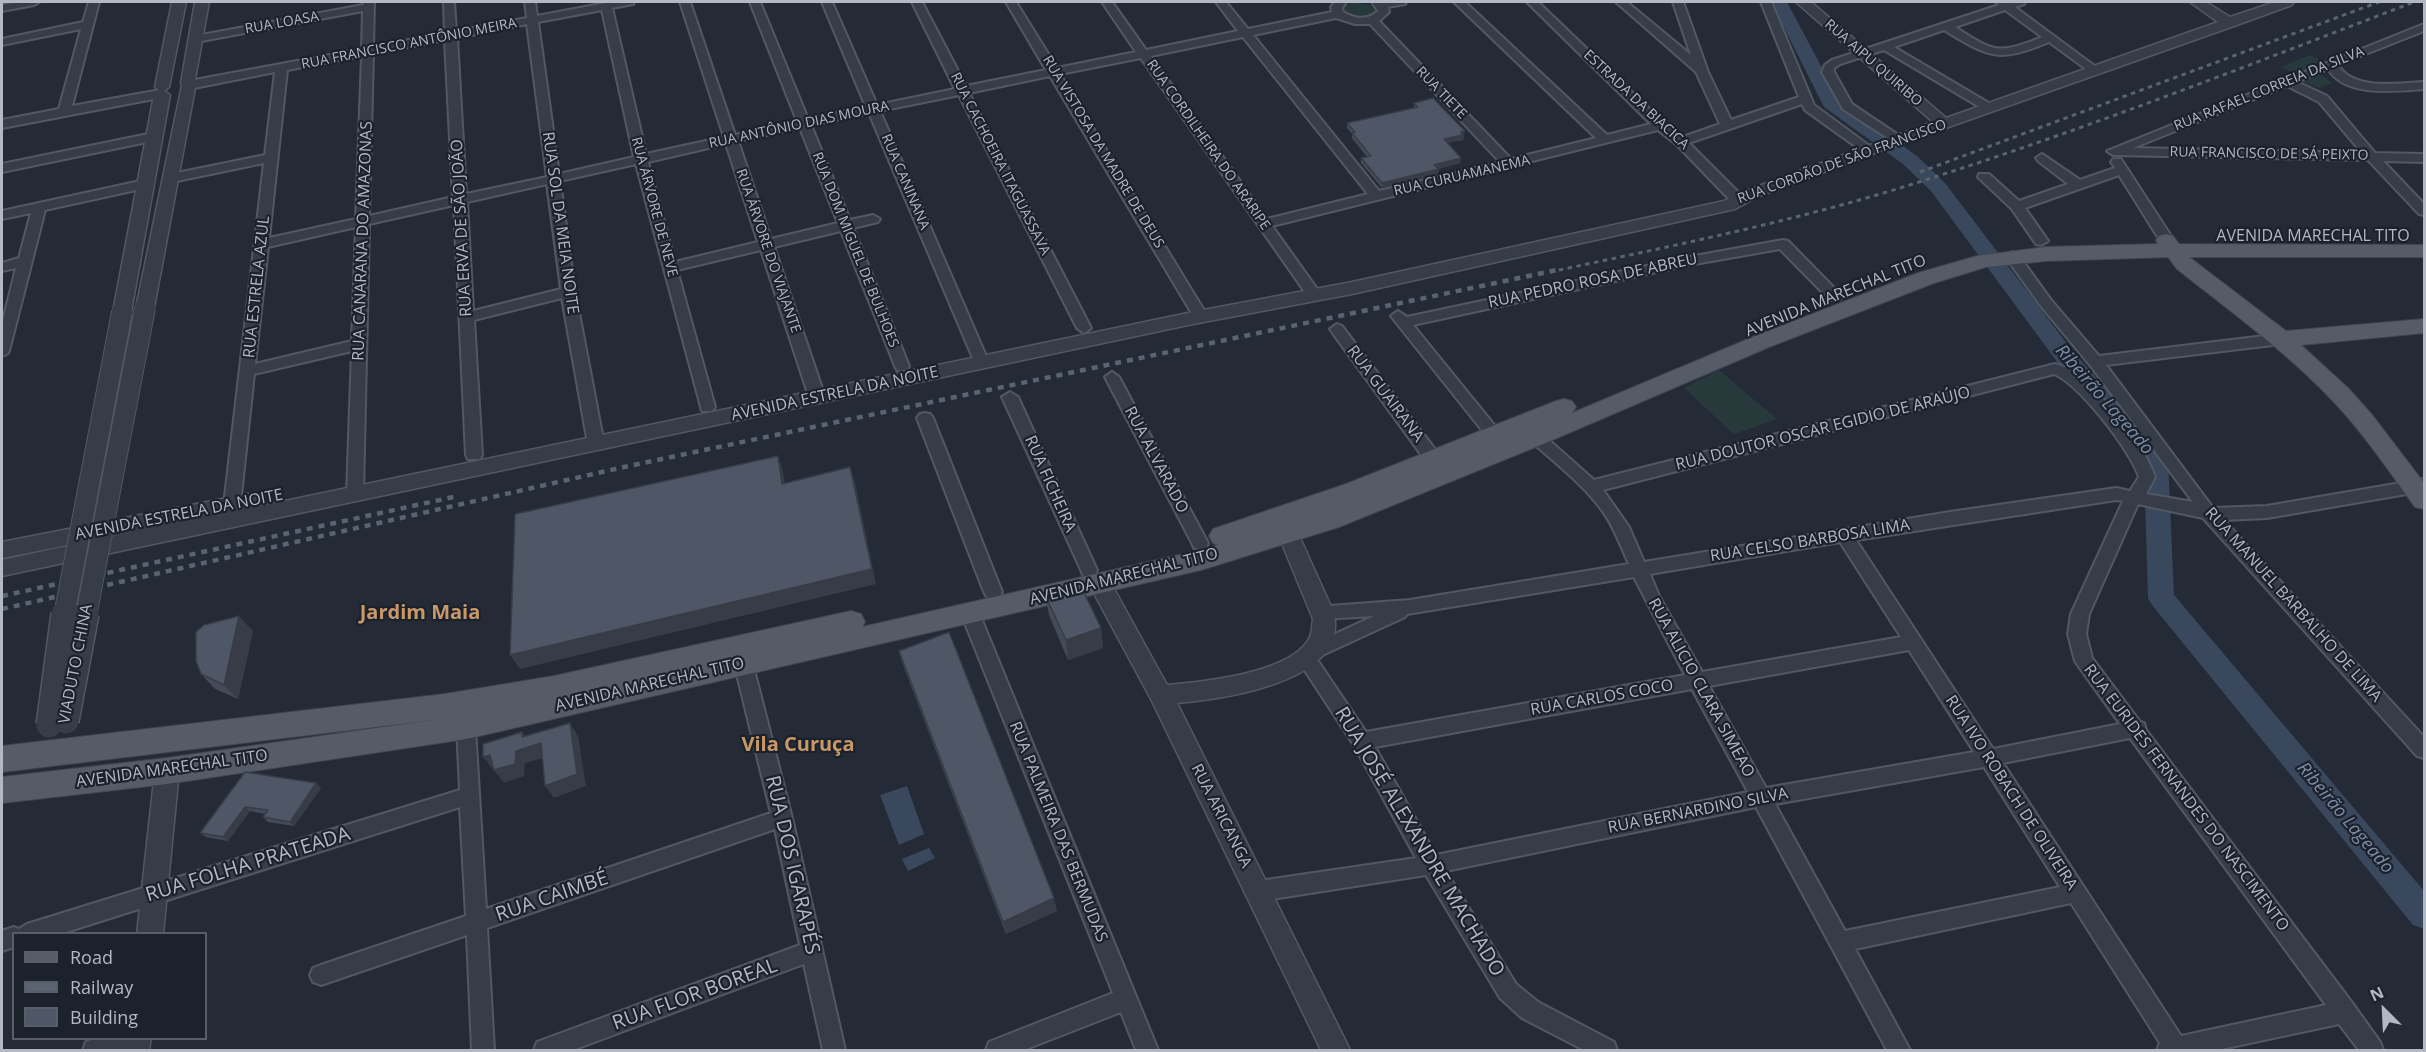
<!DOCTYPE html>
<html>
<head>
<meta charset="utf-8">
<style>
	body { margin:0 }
	#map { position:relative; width:2426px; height:1052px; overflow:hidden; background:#242b37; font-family:"Open Sans",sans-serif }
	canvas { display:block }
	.frame { position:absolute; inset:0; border:3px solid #b2b8c4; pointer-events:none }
	.legend { position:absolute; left:12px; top:932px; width:195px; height:108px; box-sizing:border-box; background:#1c222c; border:2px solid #585e69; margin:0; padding:8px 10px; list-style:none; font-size:18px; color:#b2b8c4 }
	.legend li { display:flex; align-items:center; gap:12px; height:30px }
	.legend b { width:30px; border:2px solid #585e69 }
	.north { position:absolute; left:2354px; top:980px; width:60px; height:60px; -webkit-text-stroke:4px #1c222c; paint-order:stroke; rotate:336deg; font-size:16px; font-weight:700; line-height:24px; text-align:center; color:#b2b8c4 }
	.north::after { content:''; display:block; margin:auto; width:21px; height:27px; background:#b2b8c4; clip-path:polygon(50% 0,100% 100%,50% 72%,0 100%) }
</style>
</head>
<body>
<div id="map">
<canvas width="2426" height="1052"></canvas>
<div class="frame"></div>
<ul class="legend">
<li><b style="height:8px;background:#555c68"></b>Road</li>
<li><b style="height:8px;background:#5b6370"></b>Railway</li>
<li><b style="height:16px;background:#4f5665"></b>Building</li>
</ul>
<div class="north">N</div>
</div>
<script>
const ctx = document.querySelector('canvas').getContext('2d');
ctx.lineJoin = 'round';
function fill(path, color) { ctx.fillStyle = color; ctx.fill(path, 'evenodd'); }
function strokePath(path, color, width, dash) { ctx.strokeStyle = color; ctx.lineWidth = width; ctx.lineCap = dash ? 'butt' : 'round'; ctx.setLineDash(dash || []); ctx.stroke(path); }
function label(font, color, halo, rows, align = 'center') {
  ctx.font = font + ' "Open Sans",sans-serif'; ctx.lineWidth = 4.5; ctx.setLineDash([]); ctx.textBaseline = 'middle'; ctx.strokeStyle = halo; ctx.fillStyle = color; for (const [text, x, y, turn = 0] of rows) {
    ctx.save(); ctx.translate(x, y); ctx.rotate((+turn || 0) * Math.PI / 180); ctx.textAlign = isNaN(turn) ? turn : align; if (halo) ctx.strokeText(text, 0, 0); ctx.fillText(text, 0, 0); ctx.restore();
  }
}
fill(new Path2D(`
	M1352 2 1371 5 1375 11 1374 14 1362 19 1345 16 1340 8Z
	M2310 55 2329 64 2316 70 2332 83 2319 88 2292 78 2297 75 2280 67Z
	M1719 370 1777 419 1734 434 1684 388Z`), '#28393b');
fill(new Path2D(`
	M907 786 924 834 899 845 880 795Z
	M929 848 935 858 908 871 902 859Z`), '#3a485e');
fill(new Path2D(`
	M1771 2H1787L1839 100 1917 156 1945 183 2074 353 2165 454 2168 460 2174 595 2424 891V929L2413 925 2152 605 2148 598 2144 462 2058 363 1931 191 1903 164 1824 107Z`), '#3a485e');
const minor = new Path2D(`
	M19 2H39L34 5 2 11V5Z
	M89 2H99L72 106 160 90 164 91V97L2 128V120L59 109 81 29 2 45V39L83 22Z
	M364 2H374L373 47 445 33 444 2H454L456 31 527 18 525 2H535L537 16 606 3 634 2 633 4 612 8 646 154 724 137 680 2H690L735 135 797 121 750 2H760L808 119 866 107 822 2H832L877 105 955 89 912 2H922L966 86 1046 70 1006 2H1016L1057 68 1136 52 1102 2H1112L1146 50 1238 31 1216 2H1226L1248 29 1332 12 1331 7 1335 2H1346L1342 8 1343 12C1355 19 1367 21 1378 11L1372 2H1406L1405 4 1388 7 1389 12 1379 21 1511 159 1596 138 1454 2H1465L1607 135 1651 124 1527 2H1538L1664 123 1683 137 1720 124 1696 72 1616 2H1627L1691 55 1673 2H1683L1708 72 1731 120 1799 97 1761 2H1771L1814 105 1875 150 1873 153H1865L1805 110 1802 104 1689 143 1743 197 1744 200 1738 204 1733 203 1677 145 1658 130 1516 165 1510 169 1506 168 1272 226 1322 296 1315 300 1310 299 1141 58 1060 74 1208 317 1201 322 1194 317 1050 76 969 93 1091 328 1084 333 1077 328 959 95 880 111 989 363 982 368 975 363 869 113 811 125 850 220 873 215 880 219 878 222 853 228 909 366 907 370H897L895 366 841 231 774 247 825 397 817 402 809 397 761 250 677 270 715 407 712 411H702L636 164 560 181 575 292 604 444 602 448H590L588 444 562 298 474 320 482 455 480 459H468L466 455 454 205 369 224 363 494 361 498H349L347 494 352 351 254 374 240 505 238 509H226L224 505 264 163 172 182 166 178 172 174 265 155 275 72 189 89 183 85 189 81 362 49 363 11 196 42 190 39 196 36 363 5ZM602 10 634 157 559 174 538 22ZM1336 18 1355 24H1370L1500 162 1379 191 1253 35ZM527 24 547 177 466 194 457 38ZM1243 37 1368 194 1267 219 1151 56ZM445 40 453 197 369 216 373 54ZM362 56 356 219 269 238 287 70ZM800 128 838 223 771 239 738 141ZM726 144 758 242 675 262 648 162ZM547 184 561 289 473 311 467 202ZM356 227 352 341 255 364 268 247Z
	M1996 2H2025L2024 4 2015 7 2100 70 2098 72H2090L2049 42C1998 63 1990 58 1944 30L1894 47 1992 105 1994 108 1988 112 1884 50 1840 64 1834 68V72L1852 104 1901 137 1903 140 1897 144 1843 109 1822 72 1825 65 1832 60 1999 5ZM2005 10 2042 37C1998 55 1994 52 1955 27Z
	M2424 24V31L2338 65C2354 91 2398 83 2424 82V89C2396 91 2346 98 2328 69L2297 82 2327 96 2375 153 2424 154V162L2383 161 2424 204V215L2419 214 2368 160 2113 155 2107 151ZM2287 86 2319 102 2362 153 2133 148Z
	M153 133 157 134 159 137 157 140 2 172V164Z
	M2042 154 2080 180 2115 168 2111 162 2113 159H2121L2171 236 2169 239H2159L2119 175 2025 208 2048 241 2041 245 2036 244 2012 209 1978 177 1979 174H1989L2019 201 2068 184 2038 161 2036 158Z
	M145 180 150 181 151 184 150 187 45 210 9 351 7 354 2 356V325L16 268 2 271V263L19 258 31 213 2 219V211Z
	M1783 240 1788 241 1840 294 1842 297 1840 300H1830L1780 249 1689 265 1413 325 1499 431 1502 435 1499 439H1489L1391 316 1398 311 1407 317 1689 257Z
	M2012 252 2017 253 2051 300 2099 356 2281 334 2286 336 2288 339 2281 344 2106 365 2213 508 2267 506 2424 479V491L2267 518 2224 520 2424 737V758L2417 756 2203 518 2138 504 2089 614 2086 634 2092 658 2140 722 2144 723 2146 730 2353 1004 2380 1042 2383 1050H2359L2339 1024 2217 1050H2157L2160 1043 2071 903 1855 949 1910 1050H1887L1756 807 1446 871 1516 984 1538 1002 1614 1042 1617 1050H1584L1522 1018 1500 998 1426 875 1259 901 1252 898 1249 891 1252 884 1259 881 1416 858 1355 747 1296 657 1299 652 1306 650 1309 646 1374 616 1322 619 1316 617 1313 612 1316 607 1410 600 1629 564C1621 547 1615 529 1604 513 1583 483 1550 459 1523 434L1520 430 1523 426H1533L1594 480 2055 364C2062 366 2070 368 2077 373 2101 392 2146 448 2155 477L2146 494 2193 502 2090 365 2041 306 2005 256ZM2054 374C2079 384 2131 451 2139 477L2130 491 2116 488 1950 512 1644 562 1629 527 1603 490ZM2116 500 2123 501 2071 614 2068 634 2075 661 2120 724 1993 749 1856 540ZM1840 542 1901 637 1702 672 1659 596 1650 574ZM1634 577 1685 675 1366 732 1316 658 1405 617 1407 614ZM1909 650 1974 752 1766 788 1709 686ZM1692 689 1748 792 1436 855 1375 747ZM2130 738 2326 1005 2181 1036 2003 763ZM1984 767 2060 887 1845 931 1775 804Z
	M1337 324 1342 326 1440 456 1442 460 1440 464H1428L1332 332 1330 329Z
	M1112 372 1119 377 1208 543 1206 548 1200 549 1194 548 1192 543 1105 377Z
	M1010 392 1018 397 1097 570 1095 575 1089 577 1083 575 1081 570 1002 397Z
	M925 413 930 414 933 418 1002 592 999 597 993 599 987 597 984 592 917 418 920 414Z
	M970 606 976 608 979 613 1158 1050H1136L1121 1012 1024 1050H986L989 1042 1113 993 961 613 964 608Z
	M741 647 747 649 750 654 792 818 845 1050H823L804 964 573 1050H534L537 1042 545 1039 800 945 775 829 487 928 494 1050H472L467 935 321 985 313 982 310 975 313 968 321 965 466 916 460 807 60 934H14V947L2 951V931L14 927 19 929 27 924 460 790 457 727 459 721 466 719 473 721 475 727 486 909 771 813 732 654 735 649Z
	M95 1038H139L136 1046 124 1050H83L86 1042Z`);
const tertiary = new Path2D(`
	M172 2H186L169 87 164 91 170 95 131 312 128 316H116L113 312 154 95 160 91 155 87Z
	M195 2H209L194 85 195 88 154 308 151 312H139L136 308 182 85 181 83Z
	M1796 2H1811L1946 118 2218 22 2190 2H2206L2230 17 2275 2H2294L2292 5 2234 26 1875 153 1757 197 1735 209 1352 294 1193 324 2 576V560L138 531 2 558V542L248 494 255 497 258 502 256 507 1193 312 1352 282 1724 201 1745 191 1933 122Z
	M1281 509 1288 511 1333 611C1353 682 1222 699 1177 703L1350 1050H1321L1152 701 1089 584 1092 578 1100 575 1108 578 1167 685C1203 682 1293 673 1310 637 1312 632 1312 625 1313 619L1271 517 1274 511Z
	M167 760 176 763 179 771 163 934H137L155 771 158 763Z
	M123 1038H151L149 1050H121Z`);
const primary = new Path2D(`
	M2166 234 2173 236 2179 244 2424 245V257H2189L2286 331 2424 319V333L2301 345 2349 389 2373 416 2424 483V509L2415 507C2389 471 2364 434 2334 402 2287 352 2230 311 2177 269L2168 257 2046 261 1986 267 1934 283 1769 347 1543 444 1339 527 1201 570 466 739 167 784 2 803V777L167 758 433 720 2 772V746L445 694 554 676 851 611 861 614 865 622 862 627 1201 550 1218 545 1213 543 1209 536 1213 529 1346 484 1556 401 1564 399 1572 401 1576 407 1572 413 1753 337 1918 273 1977 256 2046 247 2158 244 2156 240 2159 236Z`);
strokePath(minor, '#525862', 4);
strokePath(tertiary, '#525862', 3);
strokePath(primary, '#404651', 2);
fill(minor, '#373d48');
fill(tertiary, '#373d48');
fill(primary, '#555c68');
strokePath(new Path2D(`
	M1920 172 2379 2
	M1550 272C1667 247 1786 223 1900 188 2074 134 2244 67 2414 2`), '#5b6370', 3, [4.5, 4.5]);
strokePath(new Path2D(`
	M2 596 458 496
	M2 609 624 467 1557 270`), '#5b6370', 4.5, [6, 6]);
const tertiaryBridgeFar1 = new Path2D(`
	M64 616 122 312
	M86 616 145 308`);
const tertiaryBridge = new Path2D(`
	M66 721 86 614
	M49 725 64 614`);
strokePath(tertiaryBridgeFar1, '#525862', 22, []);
strokePath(tertiaryBridge, '#525862', 28, []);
strokePath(tertiaryBridgeFar1, '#373d48', 20);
strokePath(tertiaryBridge, '#373d48', 25);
fill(new Path2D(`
	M1414 103 1464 136 1463 140 1447 143 1461 158 1460 163 1438 169V175L1382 188 1361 163V158L1367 157 1352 138V134L1347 128V123L1414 108Z
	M1045 595 1101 628 1103 648 1068 660 1049 615Z
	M253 631 238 699 215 689 201 674Z
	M899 651 1057 911 1006 934 903 665Z
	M245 772 321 788 294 826 268 822 263 817 265 814 250 811 228 841 206 837 200 833Z`), '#444a57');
fill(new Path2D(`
	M1465 131 1463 140 1443 144 1444 139Z
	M1461 158 1460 163 1434 170V165Z
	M1439 169 1438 175 1382 188V183Z
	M778 456 783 472 787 499 782 484Z
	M850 467 855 482 876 584 520 669 510 655Z
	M239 616 253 631 238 699 224 685Z
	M1101 628 1103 648 1068 660 1066 640Z
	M570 723 578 736 586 786 554 798 545 786Z
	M522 732 531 744 541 743 550 756 525 763 524 776 504 783 494 770 516 751 522 737Z
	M490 755 499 767 493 769 483 757Z
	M316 783 321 788 294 826 290 822Z
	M245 807 250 811 228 841 223 837Z
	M1054 898 1057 911 1006 934 1003 922Z`), '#373c47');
const building = new Path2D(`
	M1433 98 1465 131 1461 132 1463 135 1444 139 1461 158 1434 165 1439 169 1382 183 1361 158 1371 156 1352 133 1355 132 1347 123 1418 107 1414 103Z
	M778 456 782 484 850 467 872 569 510 655 515 514Z
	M1080 584 1101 628 1066 640 1045 595Z
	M239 616 224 685 201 674 196 661V632L204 625Z
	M949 632 1054 898 1003 922 899 651Z
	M570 723 577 774 545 786 541 743 516 751 515 764 494 770 490 755 483 757V744L522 732V737Z
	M245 772 316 783 290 822 263 817 268 810 245 807 223 837 200 833Z`);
fill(building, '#4f5665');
strokePath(building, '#373c47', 1.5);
label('14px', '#b2b8c4', '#1c222c', [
	["RUA LOASA",282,23,-10],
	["RUA FRANCISCO ANTÔNIO MEIRA",409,44,-11],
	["RUA AIPU QUIRIBO",1873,63,41],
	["RUA RAFAEL CORREIA DA SILVA",2269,89,-22],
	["RUA TIETE",1441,93,46],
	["ESTRADA DA BIACICA",1636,100,43],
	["RUA ANTÔNIO DIAS MOURA",799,125,-12],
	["RUA CORDILHEIRA DO ARARIPE",1208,145,55],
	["RUA VISTOSA DA MADRE DE DEUS",1103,152,59],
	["RUA FRANCISCO DE SÁ PEIXTO",2269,154,1],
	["RUA CORDÃO DE SÃO FRANCISCO",1842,162,-20],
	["RUA CACHOEIRA ITAGUASSAVA",1000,164,63],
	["RUA CURUAMANEMA",1462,176,-13],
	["RUA CANINANA",905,182,67],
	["RUA ÁRVORE DE NEVE",654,207,75],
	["RUA DOM MIGUEL DE BULHOES",855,250,68],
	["RUA ÁRVORE DO VIAJANTE",768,251,71]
]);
label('16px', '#b2b8c4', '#1c222c', [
	["RUA SOL DA MEIA NOITE",560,223,82],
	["RUA ERVA DE SÃO JOÃO",462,228,-93],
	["AVENIDA MARECHAL TITO",2313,236],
	["RUA CANARANA DO AMAZONAS",363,241,-88],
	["RUA PEDRO ROSA DE ABREU",1593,281,-12],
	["RUA ESTRELA AZUL",257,287,-84],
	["AVENIDA MARECHAL TITO",1836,296,-22],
	["AVENIDA ESTRELA DA NOITE",835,394,-12],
	["RUA GUAIRANA",1385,394,53],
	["RUA DOUTOR OSCAR EGIDIO DE ARAÚJO",1823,429,-14],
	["RUA ALVARADO",1156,460,62],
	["RUA FICHEIRA",1050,484,66],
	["AVENIDA ESTRELA DA NOITE",179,515,-11],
	["RUA CELSO BARBOSA LIMA",1810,541,-9],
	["AVENIDA MARECHAL TITO",1124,577,-14],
	["RUA MANUEL BARBALHO DE LIMA",2293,605,48],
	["VIADUTO CHINA",76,664,-79],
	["AVENIDA MARECHAL TITO",650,685,-13],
	["RUA ALICIO CLARA SIMEAO",1701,688,61],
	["RUA CARLOS COCO",1602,698,-10],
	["AVENIDA MARECHAL TITO",172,769,-8],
	["RUA IVO ROBACH DE OLIVEIRA",2011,793,57],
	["RUA EURIDES FERNANDES DO NASCIMENTO",2186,798,53],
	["RUA BERNARDINO SILVA",1698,811,-11],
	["RUA ARICANGA",1221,816,63],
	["RUA PALMEIRA DAS BERMUDAS",1058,832,68]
]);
label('italic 18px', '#7c8da9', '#1c222c', [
	["Ribeirão Lageado",2104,400,49],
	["Ribeirão Lageado",2345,818,50]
]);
label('bold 20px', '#c89869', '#1c222c', [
	["Jardim Maia",420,613],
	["Vila Curuça",798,745]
]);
label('20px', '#b2b8c4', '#1c222c', [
	["RUA JOSÉ ALEXANDRE MACHADO",1419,842,59],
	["RUA FOLHA PRATEADA",248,865,-17],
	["RUA DOS IGARAPÉS",792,865,77],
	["RUA CAIMBÉ",552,897,-19],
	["RUA FLOR BOREAL",695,995,-20]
]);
</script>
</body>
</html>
